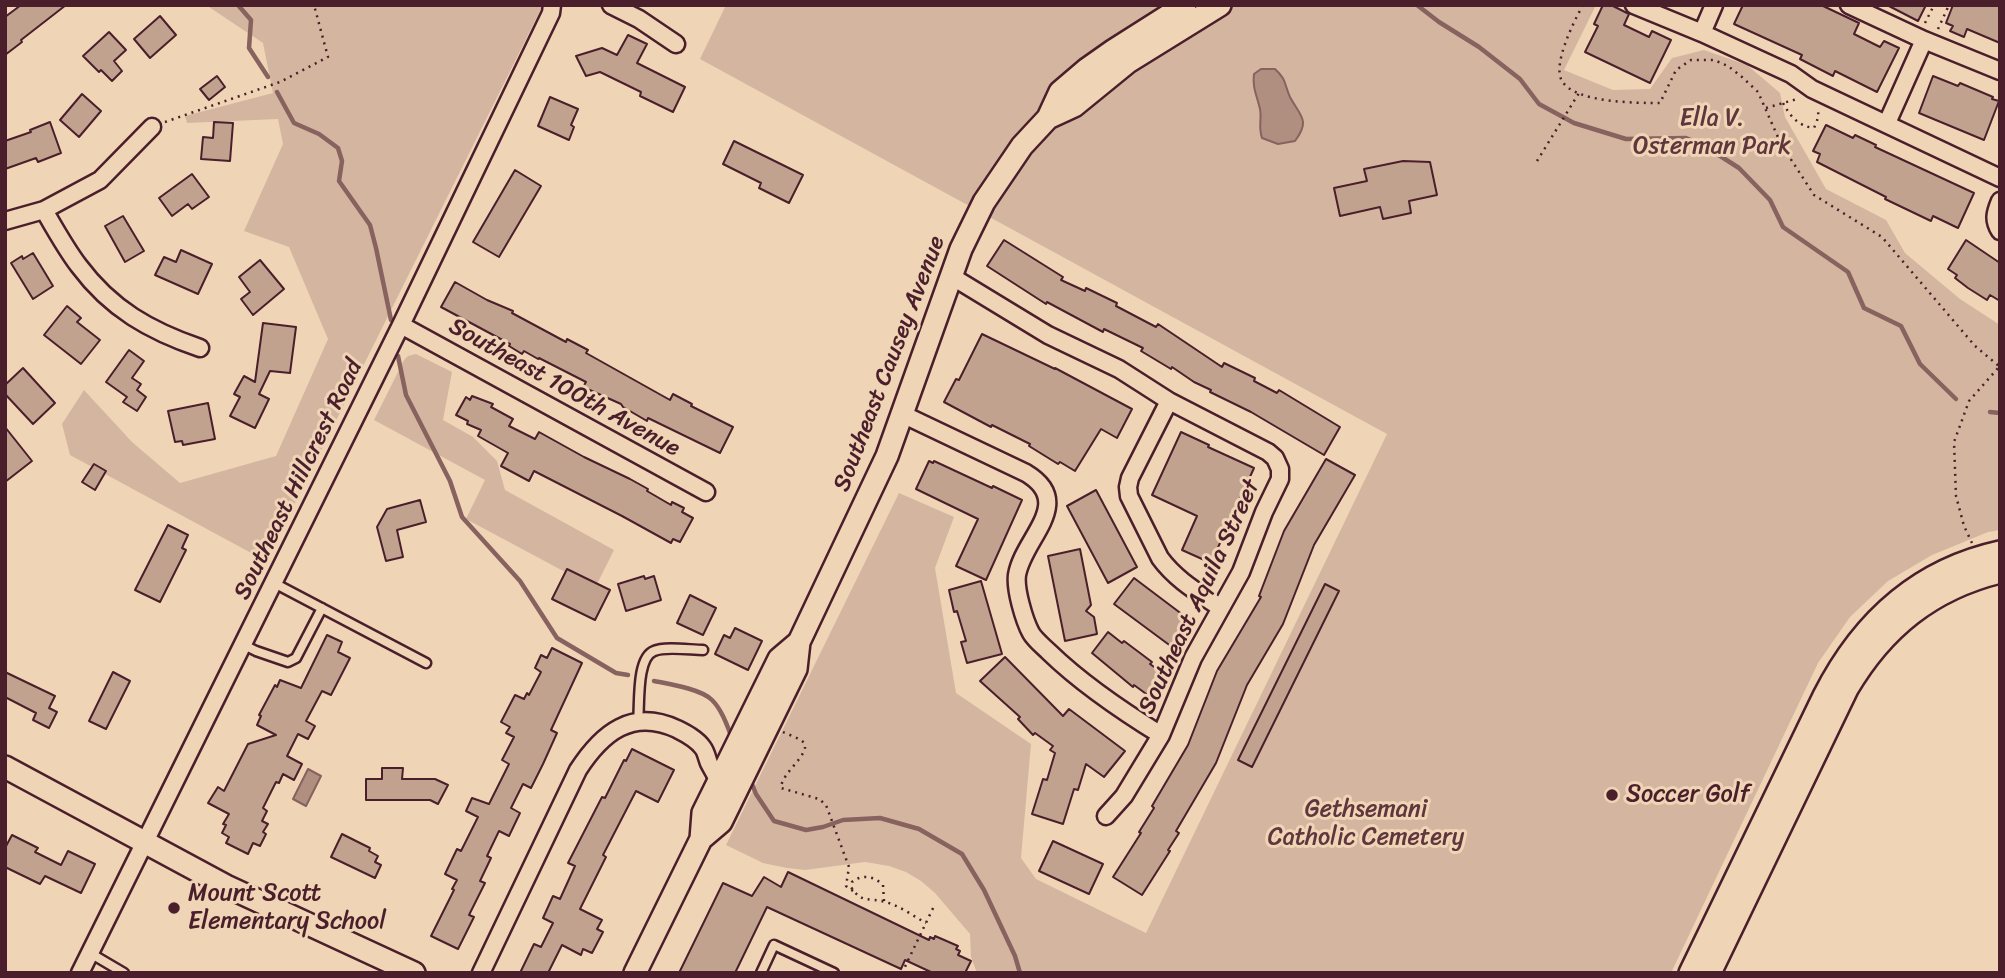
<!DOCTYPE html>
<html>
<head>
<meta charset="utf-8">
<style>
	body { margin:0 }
	#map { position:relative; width:2005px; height:978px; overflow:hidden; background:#efd4b6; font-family:Sriracha,sans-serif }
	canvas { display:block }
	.frame { position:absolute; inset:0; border:7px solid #4a1f2b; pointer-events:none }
</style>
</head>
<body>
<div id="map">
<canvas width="2005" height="978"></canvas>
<div class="frame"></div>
</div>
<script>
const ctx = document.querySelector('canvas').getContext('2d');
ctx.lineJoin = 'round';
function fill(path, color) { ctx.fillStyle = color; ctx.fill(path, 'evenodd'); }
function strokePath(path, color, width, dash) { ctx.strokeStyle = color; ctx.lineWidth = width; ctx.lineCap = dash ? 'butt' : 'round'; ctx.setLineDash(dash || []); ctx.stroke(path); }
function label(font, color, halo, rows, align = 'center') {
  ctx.font = font + ' Sriracha,sans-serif'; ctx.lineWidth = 6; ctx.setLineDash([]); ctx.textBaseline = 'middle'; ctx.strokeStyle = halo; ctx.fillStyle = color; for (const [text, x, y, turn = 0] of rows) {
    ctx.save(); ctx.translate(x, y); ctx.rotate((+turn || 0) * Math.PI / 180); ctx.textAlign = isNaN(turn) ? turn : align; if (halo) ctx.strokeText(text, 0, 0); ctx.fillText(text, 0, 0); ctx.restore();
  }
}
fill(new Path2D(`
	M206 5H543L266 561 70 455 62 424 84 390 132 442 180 483 276 456 328 339 289 247 244 231 283 144 278 119 187 123 185 116 273 93 263 43Z
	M726 5H1596L1564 70 1613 90 1650 89 1672 58 1704 50 1747 65 1780 93 1785 117 1826 189 1886 220 1905 253 1960 299 2000 325V530L1988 532 1932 555 1888 581 1850 617 1818 663 1671 973H977L971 957 970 934 935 893 921 881 906 872 889 866 865 862 805 870 787 868 763 863 726 845 899 493 954 517 935 568 956 693 1031 744 1021 858 1036 879 1146 933 1387 434 700 59Z
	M416 354 452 372 443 420 473 437 497 461 505 490 614 550 595 588 466 519 485 480 374 420 404 360 408 356Z`), '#d4b6a0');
const water = new Path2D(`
	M1261 69H1275C1287 80 1284 84 1290 97 1300 116 1311 120 1295 141L1278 144 1262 138C1258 126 1262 119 1260 109 1257 96 1252 87 1254 74Z
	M308 769 321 776 306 806 293 799Z`);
fill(water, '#b08f81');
strokePath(water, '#87625f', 2);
strokePath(new Path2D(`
	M238 5 251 20 249 48 268 77
	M1417 5 1439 22 1479 47 1520 79 1539 104 1574 123 1626 139 1686 138 1703 145 1739 168 1770 200 1783 227 1848 272 1864 308 1901 326 1920 364 1956 399
	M277 92 294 123 319 134 338 148 342 161 339 181 370 225 376 248 391 320
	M398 356 406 395 450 481 462 517 520 581 557 638 616 673 628 675
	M1990 412 2000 413
	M654 681C669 684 701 689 712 700 722 710 727 725 732 738
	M750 779 756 794 774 821 806 830 823 827 843 820 880 818 919 829 962 854 984 890 1015 956 1020 973`), '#87625f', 4.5);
const building = new Path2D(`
	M21 5H66L21 40 22 42 5 55V17Z
	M1603 5H1611L1629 14 1624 25 1649 37 1652 31 1671 40 1650 83 1585 52 1598 26 1594 24Z
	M1743 5H1821L1859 23 1854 34 1880 47 1884 41 1899 48 1877 92 1835 71 1833 76 1800 59 1802 55 1734 24Z
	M1887 5H1926L1918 21Z
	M1953 5H2000V43L1967 29 1964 37 1950 31 1953 26 1946 23Z
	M160 16 176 35 150 58 134 39Z
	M109 32 126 50 114 61 122 71 112 81 101 70 99 72 83 56Z
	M628 35 647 44 637 63 685 87 673 112 640 96 641 92 600 72 586 76 576 56 602 48 617 55Z
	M217 76 225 87 209 100 200 89Z
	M1933 76 1958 86 1960 83 1993 97 1992 99 1999 101 1984 140 1919 113Z
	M82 94 101 111 79 137 60 120Z
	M550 97 578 109 571 125 574 127 569 140 538 126Z
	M50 122 61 153 38 162 36 158 5 169V141L31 132 30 130Z
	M214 122 233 123 230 161 201 159 203 137 213 138Z
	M1826 125 1853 138 1855 135 1876 145 1875 147 1974 193 1958 228 1933 216 1931 221 1885 199 1886 197 1817 162 1820 154 1813 151Z
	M734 141 803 175 789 203 759 188 761 183 723 164Z
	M1403 161 1430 162 1437 195 1409 201 1411 213 1383 219 1380 207 1340 216 1334 188 1367 181 1364 169Z
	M515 170 541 186 499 257 473 242Z
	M192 174 209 197 192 209 188 204 172 216 159 198Z
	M123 216 144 251 125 262 105 226Z
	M1004 240 1063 277 1061 280 1085 291 1086 288 1117 303 1116 306 1156 327 1158 324 1222 367 1224 363 1255 378 1254 381 1277 393 1279 390 1340 427 1324 455 1251 412 1210 392 1211 390 1194 382 1172 367 1171 369 1141 351 1143 348 1104 329 1103 332 1047 302 1046 304 987 266Z
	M1966 240 2000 263V301L1990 295 1987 300 1968 288 1955 278 1957 275 1948 269Z
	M181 250 212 264 198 294 155 275 164 257 176 262Z
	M33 253 53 286 33 299 11 263 22 256 23 259Z
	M260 260 284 289 253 315 241 299 250 292 239 277Z
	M455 282 487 300 513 311 512 313 566 342 567 339 588 350 586 353 670 400 673 394 692 404 691 406 733 427 720 453 648 418 647 421 623 407 621 404 583 387 586 382 539 358 538 359 524 351 522 354 509 346 510 344 441 307Z
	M67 306 81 318 77 322 100 340 81 364 44 335Z
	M263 323 296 327 290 373 270 371 259 394 269 399 255 428 230 416 240 397 234 394 244 376 255 382Z
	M982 334 1055 369V368L1132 409 1117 438 1101 429 1075 471 1060 462 1058 464 1029 446 1030 444 992 425 991 427 944 402 956 379 959 380Z
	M129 350 144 361 132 378 141 384 137 390 146 397 137 411 123 402 127 397 106 382Z
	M23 368 55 403 33 424 5 394V385Z
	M472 396 493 404 491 407 513 419 509 426 535 439 539 432 584 457 630 479 648 489 647 491 671 505 672 502 684 508 682 512 693 518 680 542 673 539 671 543 622 516 534 471 529 481 501 466 508 453 478 436 481 430 467 424 468 421 456 415 466 397 470 400Z
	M208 403 215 439 183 445 182 441 175 442 168 411Z
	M5 427 32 461 5 482Z
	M1181 432 1209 445 1208 447 1254 468 1211 563 1182 550 1197 516 1152 495Z
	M1326 459 1355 475 1314 545 1283 624 1247 685 1216 763 1176 831 1179 833 1168 850 1170 851 1142 895 1113 877 1141 833 1139 832 1154 808 1152 806 1188 745 1217 671 1261 597 1259 596 1284 531Z
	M929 461 933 463 934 461 992 488 993 486 1022 500 986 580 956 566 978 519 916 489Z
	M94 464 106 471 95 490 82 482Z
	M1096 490 1137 567 1108 583 1067 506Z
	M420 500 426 522 397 530 403 557 386 561 377 527 387 509Z
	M168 525 188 535 182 548 186 550 160 602 135 590Z
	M1080 549 1091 605 1086 611 1094 617 1097 634 1065 641 1048 556Z
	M567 569 610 590 595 620 552 599Z
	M644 576 645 579 654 576 661 600 626 611 618 584Z
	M1134 578 1191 621 1172 647 1114 604Z
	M981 581 1002 654 967 663 961 642 966 641 957 611 954 612 949 590Z
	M1325 584 1339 591 1252 767 1238 760Z
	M690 595 716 608 703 635 677 623Z
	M735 628 762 641 748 670 715 654 724 635 730 638Z
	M1108 632 1122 643 1124 641 1152 662 1150 664 1165 675 1149 696 1134 685 1133 687 1092 653Z
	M327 635 342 642 338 652 350 658 331 695 322 691 306 721 315 726 308 739 298 734 287 756 302 764 294 780 283 774 279 783 276 782 263 808 267 811 262 821 268 824 263 832 266 834 260 846 253 843 248 854 226 843 229 837 222 833 226 825 223 824 229 814 208 803 218 787 224 791 248 744 276 735 257 725 261 716 259 715 275 685 277 687 280 680 301 688Z
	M552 648 582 663 551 730 557 733 543 764 531 788 523 784 511 808 520 813 509 836 499 831 487 856 491 858 480 881 485 883 469 915 474 917 458 949 431 936 454 890 452 889 457 880 445 874 457 849 461 851 478 817 466 811 472 798 489 804 509 764 502 760 514 737 506 733 510 727 501 722 515 695 524 699 527 693 529 695 541 672 535 668 541 655 547 658Z
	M1005 657 1063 716 1069 709 1125 751 1104 777 1086 764 1078 790 1074 789 1063 824 1032 814 1043 779 1047 780 1055 753 1050 750 1053 746 1035 733 1033 735 1018 719 1020 717 980 681Z
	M5 672 55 696 49 708 57 712 49 728 33 720 36 713 5 697Z
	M113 672 130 681 106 729 89 721Z
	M632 749 674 770 658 802 636 791 603 855 606 857 580 909 602 920 597 929 603 932 592 953 583 949 581 955 562 945 548 973H520L534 944 541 947 553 923 543 918 553 896 560 899 575 866 568 863 602 797 605 798 624 760 626 761Z
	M382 768H403L402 779H435L448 785 438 804 430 800H366V779H382Z
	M342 834 370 848 369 851 378 856 375 862 381 865 375 878 331 857Z
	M12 835 38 848 35 852 61 865 68 851 95 864 81 893 45 876 40 884 5 867V848Z
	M1053 841 1103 864 1089 894 1039 871Z
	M788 872 929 940 930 937 934 939 935 936 958 946 956 949 960 951 958 955 971 961 965 973H933L905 960 901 969 767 907 735 973H679L723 883 752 896 764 877 781 887Z`);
fill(building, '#c1a28f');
strokePath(building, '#4a1f2b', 2);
const service = new Path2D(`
	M274 583 426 663
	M244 645 256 651 288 662 296 658 322 608
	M638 722C640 705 636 658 654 651 665 646 691 650 703 650
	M90 953 124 973
	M761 973 774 945 834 973`);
const minor = new Path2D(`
	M611 5 639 19 676 44
	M1634 5 1702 33 1791 74 1812 89 2000 178
	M1849 5 1924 40 2000 71
	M1702 33 1714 5
	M1887 123 1924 40
	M2000 201C1995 213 1993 220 2000 231
	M44 210C55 229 66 249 79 266 111 309 150 331 200 348
	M5 221 44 210 100 180 152 127
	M951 276 1048 335 1119 369 1169 401 1268 452 1275 458 1280 469V479L1264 512 1241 572 1193 658 1161 735 1124 796 1106 816
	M401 325 706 492
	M1169 401 1130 478 1128 487 1129 496 1160 558C1176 580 1199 593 1221 608
	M902 414 1026 473C1076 503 1023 538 1017 575 1015 589 1024 620 1031 633 1035 640 1043 646 1049 652 1082 684 1122 711 1161 735
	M80 973 401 325 551 13 552 5
	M481 973 578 770C602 733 632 708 677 729 685 733 697 739 703 748 706 752 707 758 709 763 712 769 716 775 719 782`);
const tertiary = new Path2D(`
	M1048 118 1074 106 1128 62 1220 5
	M5 767 226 886 414 973
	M701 839 721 822 796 669 799 642 887 456 961 249 984 202 1022 146 1048 118 1060 92 1087 69 1114 50 1185 5
	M635 973 701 839 703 813 779 659 799 642
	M1690 973 1824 696C1861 623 1918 570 2000 552
	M1710 973 1847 689C1883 628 1931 589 2000 572`);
strokePath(service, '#4a1f2b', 13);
strokePath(minor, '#4a1f2b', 21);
strokePath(tertiary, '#4a1f2b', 26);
strokePath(new Path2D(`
	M1583 5C1574 21 1552 65 1562 81 1575 103 1637 103 1660 103L1676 70 1691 60H1714L1728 66 1742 77 1758 92 1781 144 1814 195 1882 237 1975 346 2000 367
	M1925 23 1934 5
	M1938 29 1949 5
	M1783 103C1790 116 1798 126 1814 128 1817 121 1820 115 1817 108
	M1766 108 1797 99
	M165 122 280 82 328 57 314 5
	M1537 161 1579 93
	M1972 543 1964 526 1956 496 1954 442 1969 401 1999 367
	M783 732C789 735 800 738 804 743 811 754 781 773 781 788L819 799 826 805 849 867 846 886 853 891
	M884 901 883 885C874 876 862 874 852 882L851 887C862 904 869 897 885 902 899 905 913 916 926 923
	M902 973 935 904`), '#4a1f2b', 2.5, [2, 5]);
strokePath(service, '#efd4b6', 8);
strokePath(minor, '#efd4b6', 16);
strokePath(tertiary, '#efd4b6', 21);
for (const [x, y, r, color] of [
	[1612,795,7,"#4a1f2b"],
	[174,908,7,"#4a1f2b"]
]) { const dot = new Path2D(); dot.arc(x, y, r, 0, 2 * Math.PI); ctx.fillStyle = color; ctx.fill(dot); strokePath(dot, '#efd4b6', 2.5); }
label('24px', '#5f363d', '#efd4b6', [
	["Ella V.",1712,119],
	["Osterman Park",1712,147],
	["Gethsemani",1366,810],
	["Catholic Cemetery",1366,838]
]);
label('24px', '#4a1f2b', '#efd4b6', [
	["Southeast Causey Avenue",890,364,-69],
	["Southeast 100th Avenue",564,388,29],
	["Southeast Hillcrest Road",299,480,-64],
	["Southeast Aquila Street",1200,597,-65]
]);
label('24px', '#4a1f2b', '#efd4b6', [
	["Soccer Golf",1626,795],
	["Mount Scott",188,894],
	["Elementary School",188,922]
], 'left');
</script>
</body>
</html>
